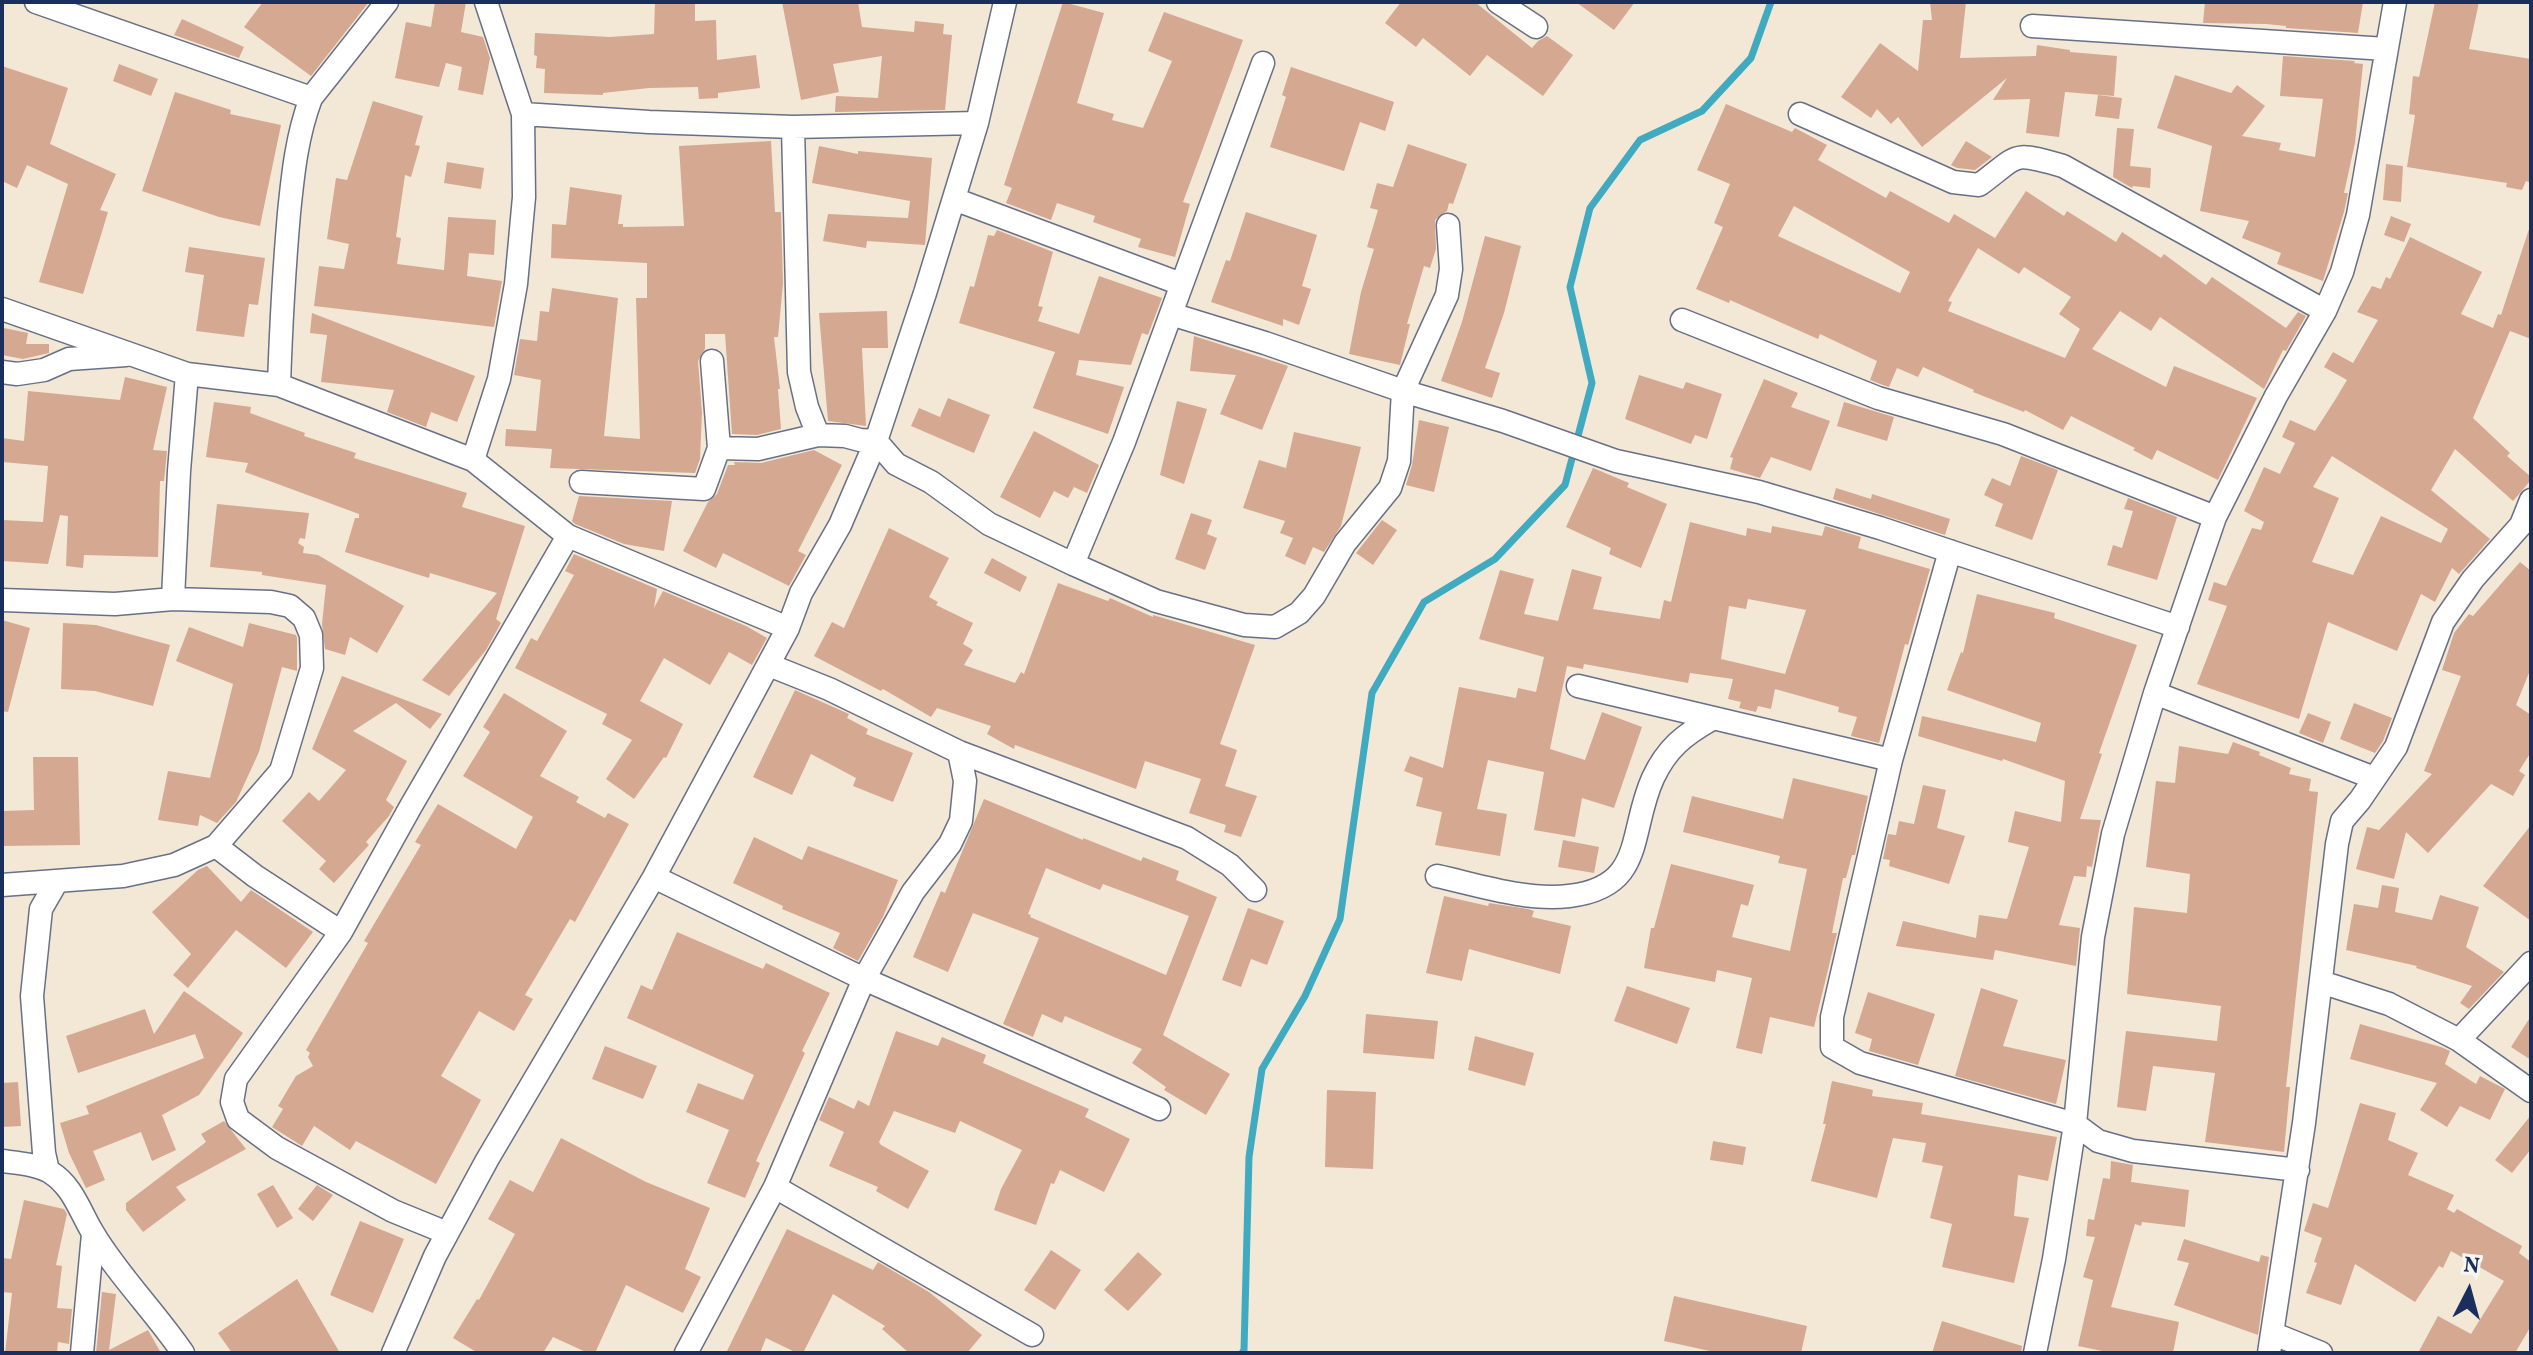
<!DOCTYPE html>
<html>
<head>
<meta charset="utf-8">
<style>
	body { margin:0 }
	#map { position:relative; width:2533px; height:1355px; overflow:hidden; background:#f3e8d5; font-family:Vollkorn,serif }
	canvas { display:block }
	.frame { position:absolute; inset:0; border:4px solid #1b2f5e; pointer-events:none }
	.north { position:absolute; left:2429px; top:1251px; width:80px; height:80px; -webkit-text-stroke:6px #f6f6f2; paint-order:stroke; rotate:6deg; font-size:22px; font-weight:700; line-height:32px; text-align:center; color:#1b2f5e }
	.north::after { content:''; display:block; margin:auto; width:28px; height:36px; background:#1b2f5e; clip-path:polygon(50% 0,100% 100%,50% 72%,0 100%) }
</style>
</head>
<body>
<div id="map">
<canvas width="2533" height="1355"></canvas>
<div class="frame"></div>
<div class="north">N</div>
</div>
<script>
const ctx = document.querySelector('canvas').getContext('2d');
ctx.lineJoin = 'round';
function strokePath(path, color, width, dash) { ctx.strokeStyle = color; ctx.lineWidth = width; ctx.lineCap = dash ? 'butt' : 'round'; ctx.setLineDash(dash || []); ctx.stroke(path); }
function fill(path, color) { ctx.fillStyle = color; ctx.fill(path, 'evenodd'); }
strokePath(new Path2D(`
	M1242 1353 1244 1350 1249 1157 1262 1069 1305 996 1340 919 1372 693 1424 602 1495 559 1565 485 1592 383 1570 287 1590 208 1640 140 1702 111 1751 58 1771 2`), '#40aac0', 7);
fill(new Path2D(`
	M263 2H369L311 76 244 27Z
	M435 2H466L461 32 483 37 490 58 483 95 458 90 462 67 446 63 439 87 395 78 406 22 431 27Z
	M655 2H695V21L716 20 717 60 756 55 760 88 718 93V98L699 99 698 87 649 88 603 93V95L544 93 545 69 536 68 537 56 534 55 535 33 610 37 654 34Z
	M782 2H858L862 27 914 32 915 21 944 24 943 34 952 35 945 110 835 112 836 96 878 98 882 56 833 64 839 92 801 100Z
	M1063 2 1104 13 1077 103 1114 114 1112 120 1143 128 1172 61 1148 51 1164 12 1243 40 1183 202 1190 204 1175 257 1138 247 1141 239 1093 222 1095 216 1057 203 1051 220 1006 203 1012 188 1004 185Z
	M1401 2H1475L1532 48 1538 41 1547 36 1573 55 1543 96 1487 55 1470 76 1423 38 1416 47 1385 23Z
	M1576 2H1635L1614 30Z
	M1930 2H1966L1960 58 2036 56 2037 45 2070 50V52L2117 56 2114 96 2065 92 2059 137 2026 133 2030 99 1993 100 2007 78 1922 147 1898 117 1891 124 1877 109 1871 118 1841 97 1880 43 1918 71 1923 20H1932Z
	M2205 2H2363L2358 33 2286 28V26L2266 24 2203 23Z
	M2435 2H2479L2469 49 2531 59V183L2526 181 2522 190 2506 187 2507 183 2407 167 2415 115 2409 114 2413 76 2419 77Z
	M182 19 244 47 239 58 174 35Z
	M2283 56 2355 61 2354 63 2363 64 2355 143 2344 193H2348L2344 212 2323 281 2277 264 2281 253 2242 238 2249 221 2200 211 2212 146 2157 128 2175 75 2231 93 2237 85 2265 106 2242 136 2281 143 2279 150 2315 157 2323 99 2280 96Z
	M119 64 158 79 151 96 113 81Z
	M2 66 68 88 50 144 116 174 100 210 108 212 83 294 39 282 68 184 27 165 17 188 2 181Z
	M1291 67 1394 102 1385 131 1360 122 1344 171 1270 147 1286 97 1282 95Z
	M175 92 231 110 230 114 281 125 260 226 219 217 142 191Z
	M2098 95 2122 98 2119 119 2095 116Z
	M373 101 423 116 415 145 420 146 411 177 405 175 396 237 401 238 397 264 444 270 448 217 496 220 494 255 469 253 467 276 502 281 494 327 314 306 319 266 344 269 349 244 327 239 336 178 347 180Z
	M1726 104 1792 132 1795 128 1827 145 1818 160 1886 198 1890 191 1949 223 1954 214 1995 238 2026 191 2064 216 2067 211 2116 242 2122 232 2161 258 2164 254 2206 285 2212 277 2286 328 2298 312 2306 316 2286 351 2283 350 2264 389 2160 317 2151 331 2120 311 2092 349 2166 387 2174 366 2257 398 2218 480 2157 450 2152 460 2133 450 2135 448 2071 416 2063 430 2025 410 2024 412 1973 392 1974 390 1923 367 1918 377 1897 368 1889 387 1883 385 1870 380 1877 361 1820 334 1818 339 1730 300 1729 303 1696 289 1723 227 1714 223 1730 184 1697 170ZM1794 206 1910 272 1900 293 1778 236ZM1978 248 2019 274 2024 267 2071 297 2059 314 2080 329 2065 358 1948 311 1952 302 1948 301Z
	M2117 128 2134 129 2130 166 2151 168 2150 188 2133 186 2132 188 2113 177Z
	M771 141 775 212H781L783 283 778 337H774L780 389H778L781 429 757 435 732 434 725 334H705V349L698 361 702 412 700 459 695 473 550 468 552 449 505 446 506 429 536 431 541 380 514 375 520 339 537 341 540 311 549 312 552 288 618 298 604 436 640 439 636 298H647V263L551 258 552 224 566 225 570 187 622 195 618 224H623V227L684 226 679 146Z
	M1966 141 1992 157 1975 170 1957 168 1951 165Z
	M1408 144 1467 164 1453 204 1449 203 1447 211 1435 220 1436 249 1430 268 1424 266 1407 324H1410L1400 365 1349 354 1361 292 1374 249 1367 247 1378 210 1370 208 1377 183 1393 187Z
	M819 146 858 154V151L932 158 925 245 867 241 866 248 823 241 828 214 908 218 910 201 812 183Z
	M447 162 484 168 481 189 444 183Z
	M2386 164 2403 166 2401 202 2383 200Z
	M1246 212 1317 235 1302 286 1311 289 1299 325 1283 319V326L1211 302 1226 260 1230 261Z
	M2391 216 2411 224 2404 242 2384 235Z
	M2529 229H2531V339L2510 331 2473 418 2510 453 2507 456 2531 477V480L2513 501 2455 449 2431 490 2490 539 2459 574 2452 568 2435 602 2421 594 2397 651 2328 622 2299 719 2197 684 2227 606 2208 600 2214 582 2226 586 2252 528 2261 530 2264 522 2244 511 2264 467 2280 474 2295 443 2282 437 2290 420 2315 431 2335 400 2347 380 2324 367 2333 352 2353 363 2378 320 2357 312 2372 286 2381 289 2386 277 2390 279 2410 237 2482 272 2461 314 2493 328 2498 314 2501 315ZM2332 456 2448 529 2441 543 2381 516 2353 575 2312 562 2339 498 2313 487Z
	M997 230 1053 252 1038 306 1043 307 1038 321 1079 334 1099 276 1162 298 1148 335 1142 333 1131 365 1079 360 1076 375 1124 387 1108 434 1033 408 1055 352 959 323 970 286 974 287 988 235 994 236Z
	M1485 236 1521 246 1504 313 1485 368 1500 373 1492 398 1441 381 1462 322Z
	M189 247 265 258 258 305 249 304 244 337 196 331 204 275 185 272Z
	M887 311 888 348H862L866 426 828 421 819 313Z
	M312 313 475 376 457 422 431 412 426 427 387 412 394 390 321 382 327 335 310 333Z
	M4 328 28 333 26 344H49V353L23 359 2 355Z
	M1194 336 1288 366 1262 430 1220 414 1236 375 1190 371Z
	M1639 375 1683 389 1686 382 1722 394 1707 439 1695 435 1691 444 1625 419Z
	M125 377 167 387 153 450 167 451 164 481H160L158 557 84 555 83 568 66 566 68 516 60 515 48 564 2 561V520L43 522 48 466 2 462V438L24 441 28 391 120 400Z
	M1764 379 1798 393 1791 407 1830 421 1811 471 1771 457 1760 478 1730 469 1733 458 1730 457Z
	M948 398 990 415 974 453 911 426 919 408 940 417Z
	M1177 401 1207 409 1184 484 1160 475Z
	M214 402 251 407 250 413 305 433 304 436 356 453 354 458 467 493 462 507 525 526 496 619 501 623 486 650 449 696 422 680 497 593 430 573 429 578 345 552 355 518H359V514L245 472 248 463 206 457Z
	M1844 402 1894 417 1887 441 1837 426Z
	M1419 420 1449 427 1434 492 1406 485 1412 465Z
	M1034 431 1099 465 1087 493 1074 487 1068 498 1054 491 1040 518 1000 497Z
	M1294 432 1361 447 1341 526 1324 552 1313 547 1305 565 1285 556 1293 538 1280 533 1285 521 1243 508 1259 460 1286 468Z
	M814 450 842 465 798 551 806 555 789 586 723 553 716 568 683 551 708 502 717 494 728 465H735L734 462 761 463Z
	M2021 456 2058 470 2032 540 1995 526 2003 504 1984 495 1992 478 2010 486Z
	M1593 468 1629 483 1627 487 1667 504 1641 568 1609 554 1611 548 1566 527Z
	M1836 488 1871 499 1872 494 1950 519 1945 535 1833 499Z
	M579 496 672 501 664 551 624 544 575 524 572 521Z
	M2128 498 2177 517 2157 580 2107 565 2113 545 2122 548 2133 511 2124 509Z
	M217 504 309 513 305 539 300 538 298 543 304 547 303 553 318 555 404 606 377 653 350 637 345 655 325 649 322 624 326 585 262 575V572L210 567Z
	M1191 513 1212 520 1207 534 1217 538 1205 570 1175 559Z
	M1382 520 1397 530 1373 565 1356 553Z
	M1690 522 1746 536 1747 528 1771 533 1772 526 1822 536 1825 526 1861 537 1858 548 1930 569 1908 645 1905 644 1879 743 1851 736 1857 717 1838 712 1839 707 1775 689 1771 709 1758 706 1756 712 1739 708 1741 702 1728 699 1733 679 1690 673 1688 683 1584 664 1583 669 1567 666 1550 749 1585 760 1602 712 1642 727 1614 808 1582 798 1575 837 1534 830 1544 772 1488 760 1477 809 1507 814 1500 856 1435 845 1442 812 1416 806 1423 778 1404 771 1410 756 1443 768 1459 687 1516 698 1518 688 1536 692 1544 657 1479 639 1500 570 1534 579 1524 614 1558 621 1572 569 1602 577 1593 609 1660 619 1664 600 1671 602ZM1748 599 1806 610 1785 674 1721 659 1729 606 1746 609Z
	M889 528 949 558 929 597 938 602 936 605 973 623 963 644 973 650 964 665 1015 683 1021 672 1024 674 1058 583 1108 601 1110 598 1153 617V615L1255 645 1220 744 1237 750 1225 786 1257 796 1241 837 1224 832 1226 825 1189 813 1201 779 1145 761 1136 789 1015 745 1014 749 987 734 991 726 937 708 931 717 883 689 881 691 814 656 832 622 844 628Z
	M574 554 657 589 654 608 663 591 746 626 767 638 752 665 729 652 710 685 664 658 640 701 683 724 666 758 664 757 634 799 606 779 632 740 602 724 607 714 515 668 531 638 537 641 574 575 565 571Z
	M992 558 1027 577 1020 592 984 573Z
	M2520 562 2531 571V668L2516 705 2531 715V752L2519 771 2525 775 2513 796 2491 784 2428 853 2406 832 2394 879 2356 869 2367 827 2379 830 2432 774 2424 771 2461 676 2442 670 2454 633 2469 614 2473 616Z
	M1977 594 2055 613 2054 618 2137 645 2099 753 2102 754 2080 819 2101 820 2092 867 2087 866 2086 877 2074 876 2059 925 2080 928 2076 966 1995 950 1993 960 1896 946 1903 921 1976 938 1979 915 2007 919 2029 847 2008 842 2015 811 2061 822 2065 781 2003 759 2002 761 1918 736 1922 716 2036 742 2041 723 1947 690 1961 652 1963 653Z
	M2 620 30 628 8 712 2 711Z
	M63 623 96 625 170 645 153 706 95 691 61 689Z
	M249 623 296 635 297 638V671L282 667 259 752 236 802 217 823 200 815 198 826 158 820 168 771 210 778 233 684 176 661 189 627 243 647Z
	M342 676 442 714 430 729 396 703 353 731 407 761 386 800 394 807 389 816 366 842 369 845 334 883 319 869 326 861 282 821 309 792 319 801 346 770 312 749Z
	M795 690 849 714 847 718 868 729 866 734 913 753 893 802 853 786 856 778 811 754 792 795 753 777Z
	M504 693 567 731 540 776 579 797 576 802 605 818 608 813 629 824 575 922 570 919 525 995 533 999 514 1031 479 1011 441 1076 481 1100 436 1184 356 1141 350 1150 314 1126 302 1146 272 1127 283 1109 278 1106 296 1076 313 1066 308 1057 310 1053 306 1050 368 943 364 941 421 845 415 842 438 804 516 849 533 817 463 776 490 732 483 727Z
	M2354 703 2392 718 2383 741 2375 753 2340 739Z
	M2308 713 2331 722 2323 743 2299 733Z
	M2233 742 2260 752 2259 755 2291 768 2289 774 2311 779 2309 791 2318 792 2286 1087H2290L2284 1152 2205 1142 2215 1073 2153 1066 2146 1111 2117 1107 2126 1031 2217 1041 2221 1006 2127 994 2134 907 2187 913 2190 874 2146 867 2156 781 2175 783 2179 746 2228 754Z
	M33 757H78L80 845 2 846V811L34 810Z
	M1793 778 1868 796 1855 855H1852L1846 878H1843L1832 933H1837L1814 1027 1770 1017 1762 1054 1736 1048 1752 978 1717 970 1715 982 1644 968 1651 928H1654L1671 864 1754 885 1748 906 1741 904 1732 937 1790 951 1807 869 1778 863 1780 856 1683 832 1692 796 1783 819Z
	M1923 785 1946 790 1937 828 1965 836 1949 884 1889 866 1890 860 1883 859 1888 834 1896 835 1899 821 1914 824Z
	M984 799 1083 840V838L1141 861 1143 857 1179 871 1176 880 1217 897 1163 1035 1230 1074 1206 1115 1164 1090 1166 1087 1132 1063 1142 1049 1065 1016 1062 1023 1042 1014 1033 1037 1003 1024 1039 938 973 913 948 972 913 957 941 891 945 893ZM1046 868 1100 890 1103 884 1189 916 1166 975 1030 917 1031 915 1028 914Z
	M2531 825V921L2483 886Z
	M754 837 802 860 808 846 898 880 883 917 858 961 833 948 840 933 782 909 783 906 733 883Z
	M1563 840 1599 847 1594 873 1558 867Z
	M207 866 241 902 251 890 313 932 286 968 236 930 188 988 173 975 191 954 152 912 198 870Z
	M2382 885 2399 888 2395 912 2432 920 2440 895 2479 907 2466 947 2504 972 2469 1009 2460 1003 2472 986 2416 968 2417 966 2346 950 2354 904 2378 908Z
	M1444 896 1488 906 1489 903 1528 909 1534 911 1532 917 1571 926 1560 974 1469 949 1462 981 1426 973Z
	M1248 908 1284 921 1267 965 1251 959 1241 987 1222 980Z
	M677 932 763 969 766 963 830 993 802 1051 805 1053 756 1161 760 1163 745 1198 707 1183 729 1130 686 1112 698 1083 743 1100 754 1075 627 1018 641 985 652 990Z
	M1627 986 1690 1008 1677 1044 1614 1021Z
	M1981 988 2018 1000 2003 1046 2066 1060 2056 1104 1955 1076Z
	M184 991 243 1033 199 1095 162 1115 176 1150 152 1161 141 1132 93 1151 105 1180 86 1188 69 1153 60 1123 89 1114 86 1106 204 1058 195 1034 78 1073 66 1036 145 1009 154 1034Z
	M1868 992 1935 1014 1918 1065 1869 1051 1872 1039 1855 1033Z
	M1366 1014 1438 1021 1434 1059 1363 1053Z
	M2531 1016V1060L2511 1047Z
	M2360 1024 2441 1047 2450 1051 2445 1064 2476 1084 2480 1076 2505 1089 2490 1120 2460 1106 2447 1127 2420 1110 2437 1083 2350 1059Z
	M896 1031 938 1046 942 1037 986 1055 983 1063 1089 1109 1085 1117 1130 1139 1104 1192 1060 1170 1054 1184 1051 1183 1036 1225 994 1210 1001 1189 1022 1150 960 1121 955 1133 894 1111 879 1142 881 1145 929 1171 908 1209 876 1191 878 1187 829 1166 844 1132 819 1120 829 1097 854 1109 858 1100 869 1106Z
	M1475 1036 1534 1053 1525 1086 1468 1070Z
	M605 1046 657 1066 643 1099 592 1079Z
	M1832 1081 1873 1090 1872 1096 1923 1103 1921 1114 2057 1137 2048 1181 2018 1175 2014 1216 2029 1218 2014 1283 1942 1267 1952 1224 1930 1218 1943 1166 1922 1162 1926 1143 1893 1138 1877 1198 1811 1181 1826 1124H1823Z
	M18 1082 21 1126 2 1127V1083Z
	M1327 1090 1376 1092 1373 1169 1325 1167Z
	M2360 1103 2396 1113 2388 1140 2418 1153 2408 1175 2454 1195 2447 1209 2454 1213 2457 1209 2522 1246 2519 1253 2531 1262V1326L2515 1353H2418L2438 1316 2471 1334 2504 1281 2451 1251 2443 1268 2439 1266 2415 1302 2355 1264 2341 1305 2306 1293 2317 1263 2314 1262 2322 1238 2304 1231 2313 1203 2328 1208Z
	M2531 1115V1149L2512 1173 2495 1160Z
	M224 1121 246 1149 176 1187 186 1200 143 1232 126 1210V1203L206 1142 201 1134Z
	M561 1138 646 1182 710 1208 685 1269 701 1277 683 1313 626 1285 595 1353H588L553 1337 543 1353H478L453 1338 477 1299 479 1300 515 1234 488 1219 510 1180 533 1192Z
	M1713 1141 1746 1147 1743 1165 1710 1160Z
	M2111 1161 2133 1165 2131 1182 2189 1190 2185 1227 2142 1222 2141 1226 2135 1224 2111 1307 2179 1322 2173 1353H2112L2078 1346 2093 1280 2083 1277 2095 1237 2086 1236 2088 1219 2094 1220 2103 1178 2110 1179Z
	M273 1185 293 1218 277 1228 257 1194Z
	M317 1185 333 1195 313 1221 298 1209Z
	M24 1200 64 1209 67 1214 56 1265 62 1266 57 1308 72 1309 69 1344 58 1342 57 1353H5L12 1293 2 1292V1258L11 1259Z
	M360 1221 404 1239 373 1313 330 1295Z
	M787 1229 873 1270 878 1262 929 1292 982 1335 967 1353H909L882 1329 885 1326 833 1294 803 1353H797L766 1338 760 1353H726Z
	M2184 1239 2259 1262 2261 1255 2269 1257 2258 1335 2174 1305 2189 1263 2177 1260Z
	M1051 1250 1081 1270 1055 1310 1024 1290Z
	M1138 1252 1162 1274 1128 1311 1104 1290Z
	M297 1279 340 1353H232L218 1333Z
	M102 1292 116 1294 109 1350 148 1330 161 1353H96Z
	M1674 1296 1807 1326 1801 1353H1719L1664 1341Z
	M1942 1321 2022 1346 2021 1353H1932Z`), '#d5a892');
const minor = new Path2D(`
	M36 2 311 98C297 135 293 173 289 213 284 270 281 327 279 385L473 460 568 536 788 628 801 593 840 525 876 441 925 293 977 123 1005 2
	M1498 2 1536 27
	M2032 26 2386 49
	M311 98 387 2
	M523 114 649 122 793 127 977 123
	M1800 114 1953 182 1979 185C2021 154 2010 151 2063 166L2325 311
	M793 127 799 372 807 407 818 435
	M954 199 1181 284
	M2 309 187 374 279 385
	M1171 314 1265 343 1403 391 1503 421 1616 461 1759 492 1880 528 2178 627
	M1682 320 1878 398 2003 434 2215 517
	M712 361 719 448
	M2 372 17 374 44 370 69 359 126 355
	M473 460 499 379 516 284 524 197 523 114 486 2
	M581 482 704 489 719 448 758 449 818 435 845 436 860 440 876 441 896 464 931 482 989 524 1073 564 1156 601 1244 625 1275 627 1299 613 1314 596 1345 543 1390 488 1399 461 1403 391 1447 295 1451 269 1448 225
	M1950 551 1891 760 1832 1017V1047L1860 1063 2075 1124 2098 1141 2133 1151 2298 1170
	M1073 564 1124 442 1263 63
	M173 599 179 471 187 374
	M2 600 115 604 173 599 271 602 290 606 304 618 311 635 312 668 281 771 216 846 174 865 123 876 2 885
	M769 665 829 689 959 752 1187 838 1230 865 1255 890
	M1578 686 1891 760
	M2155 693 2374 778
	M216 846 255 876 341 932
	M1437 876C1478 885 1526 901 1569 896 1646 887 1628 833 1653 778 1667 748 1684 735 1712 719
	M654 877 864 979 1159 1109
	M2321 982 2389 1004 2459 1040 2531 1091
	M2459 1040 2531 963
	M2 1161C18 1163 36 1164 50 1172 73 1186 80 1212 93 1233 117 1274 156 1313 183 1353
	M48 1171 44 1153 32 996 41 909 56 883
	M775 1187 1032 1335
	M447 1233 393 1211 277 1148 238 1119 232 1102 236 1079 341 932 411 806 568 536
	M2274 1334 2321 1353
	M82 1353 93 1234
	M393 1353 435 1256 487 1160 654 877 788 628
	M686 1353 775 1187 864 979 913 892 950 844 961 821 965 781 959 752
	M2035 1353 2054 1259 2075 1124 2093 937 2113 834 2155 693 2215 517 2276 396 2325 311 2342 272 2358 215 2395 2
	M2269 1353 2304 1123 2337 844 2342 821 2360 800 2396 747 2443 622 2473 579 2521 525 2531 500`);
strokePath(minor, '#677088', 25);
strokePath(minor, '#fff', 22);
</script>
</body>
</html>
